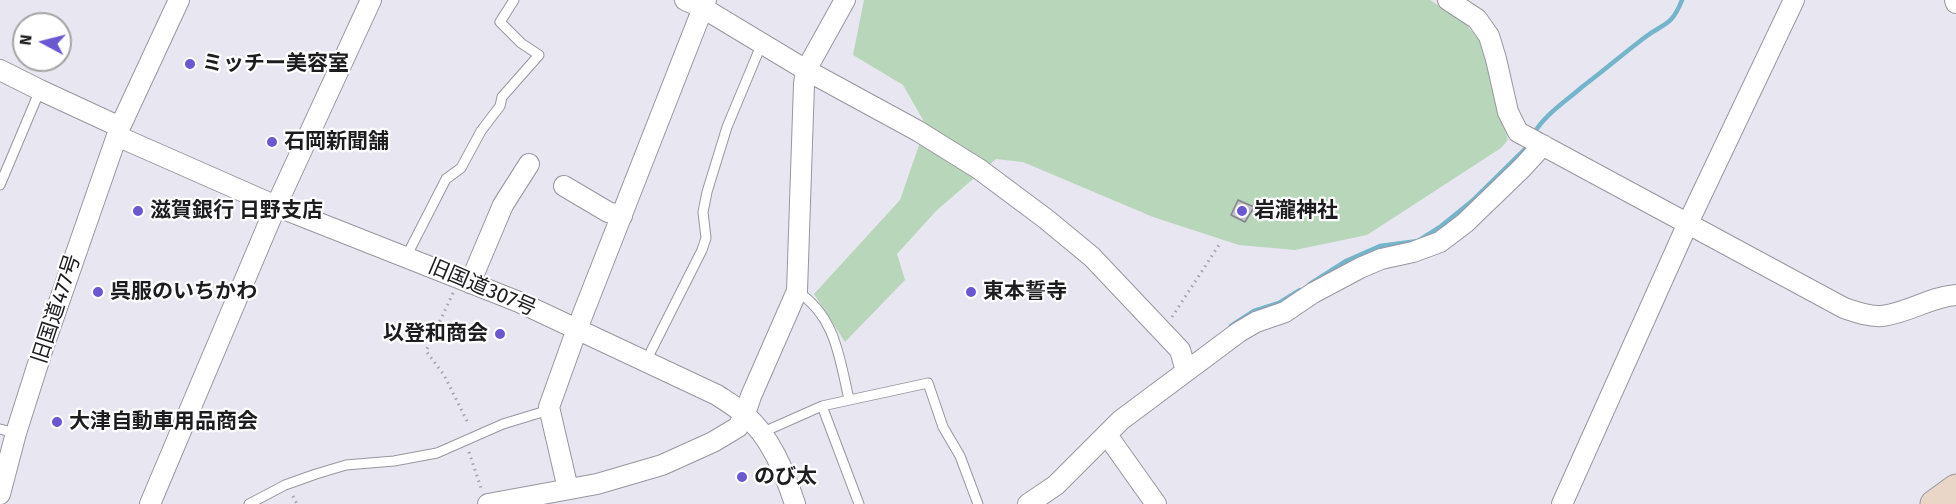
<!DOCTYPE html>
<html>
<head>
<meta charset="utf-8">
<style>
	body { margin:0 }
	#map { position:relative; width:1956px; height:504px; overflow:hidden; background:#e8e6f0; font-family:"Fira Sans",sans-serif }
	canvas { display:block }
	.north { position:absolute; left:12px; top:12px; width:60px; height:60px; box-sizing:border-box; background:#fff; border:2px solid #a5a4a5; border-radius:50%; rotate:277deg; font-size:16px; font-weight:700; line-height:24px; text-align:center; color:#1d1c1f }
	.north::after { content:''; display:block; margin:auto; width:21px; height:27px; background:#6a58d2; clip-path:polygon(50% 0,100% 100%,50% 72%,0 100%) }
</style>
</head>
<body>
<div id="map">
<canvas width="1956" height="504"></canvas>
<div class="north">N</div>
</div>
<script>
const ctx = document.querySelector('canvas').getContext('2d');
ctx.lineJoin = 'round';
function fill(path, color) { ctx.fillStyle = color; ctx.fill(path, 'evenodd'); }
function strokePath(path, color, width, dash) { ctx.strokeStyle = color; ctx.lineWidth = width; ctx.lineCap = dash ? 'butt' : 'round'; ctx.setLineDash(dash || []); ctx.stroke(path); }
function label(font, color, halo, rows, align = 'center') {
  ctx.font = font + ' "Fira Sans","Noto Sans JP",sans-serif'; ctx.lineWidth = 4.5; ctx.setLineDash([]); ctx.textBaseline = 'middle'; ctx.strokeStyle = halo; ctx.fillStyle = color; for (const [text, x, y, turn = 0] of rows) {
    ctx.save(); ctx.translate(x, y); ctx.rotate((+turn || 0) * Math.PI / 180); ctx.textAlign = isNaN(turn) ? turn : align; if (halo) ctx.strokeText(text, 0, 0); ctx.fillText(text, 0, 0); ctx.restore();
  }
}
fill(new Path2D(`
	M864 0H1430L1463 21 1481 42 1508 140 1501 148 1367 235 1295 250 1239 245 1153 217 1023 162 996 159 936 211 897 254 905 280 845 342 814 294 900 200 926 125 903 85 853 55Z`), '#b8d6ba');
strokePath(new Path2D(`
	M1533 135C1544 115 1565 102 1582 87 1603 71 1623 54 1644 38 1664 22 1671 28 1682 0
	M1310 284 1346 261 1380 246 1418 241 1440 227 1472 201 1526 148 1529 143
	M1231 326 1254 311 1279 303 1300 290`), '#74b5cc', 4.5);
const building = new Path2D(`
	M1238 200 1254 207 1245 222 1231 215Z`);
fill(building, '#c3c1cb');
strokePath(building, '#85848c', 1.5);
const lane = new Path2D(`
	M0 185 40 90
	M406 257 446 179 461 168 481 131 500 106 502 97 539 55 521 43 500 22 514 0
	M797 291C836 317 839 357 849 399
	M646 361 702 250 706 238 703 212 707 192 727 127 762 43
	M822 406 859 504
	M0 429 16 433
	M761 433 822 406 928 383 943 427 960 456 978 504
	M249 504 285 485 316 474 346 465 394 461 437 453 503 424 549 410`);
const street = new Path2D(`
	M685 0 703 8 806 70 918 131 979 169 1046 219 1092 257 1180 350 1186 371
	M1448 0 1477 19 1489 36 1496 59 1508 112 1518 132 1844 308C1856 312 1869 317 1882 316 1908 313 1930 297 1956 295
	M1955 0 1956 3
	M0 70 40 90 120 127
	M117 136 276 206 519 302 717 395C726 401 736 407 744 414 771 437 784 471 795 504
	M564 186 608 212 622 216
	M470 283 503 205 529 164
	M1107 435 1156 504
	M568 489 549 407 577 329 706 0
	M0 494 16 433 43 348 120 127 179 0
	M150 504 276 206 371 0
	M488 504 597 484 662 465 713 442 738 427 745 414 751 396 797 291 804 84 806 70 845 0
	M1028 504 1056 485 1121 420 1239 332 1256 322 1285 312 1313 293 1360 268 1381 259 1413 252 1440 242 1465 223 1522 168 1543 145
	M1562 504 1688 223 1794 0`);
const secondary = new Path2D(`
	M1934 504 1956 488`);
strokePath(lane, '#98969f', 11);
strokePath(street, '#98969f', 22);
strokePath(secondary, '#98969f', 29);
strokePath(new Path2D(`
	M453 293 426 351 444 375 469 425
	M1172 317 1219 245
	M469 452 481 488
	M293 496 297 504`), '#a4a2aa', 3, [1.5, 4.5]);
strokePath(lane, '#fff', 9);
strokePath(street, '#fff', 20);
strokePath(secondary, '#ead6c6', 27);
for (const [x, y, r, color] of [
	[190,64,6,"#6a58d2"],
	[272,142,6,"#6a58d2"],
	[138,211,6,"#6a58d2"],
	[1242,211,6,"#6a58d2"],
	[98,292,6,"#6a58d2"],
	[971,292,6,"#6a58d2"],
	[500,334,6,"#6a58d2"],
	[57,422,6,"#6a58d2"],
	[742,477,6,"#6a58d2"]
]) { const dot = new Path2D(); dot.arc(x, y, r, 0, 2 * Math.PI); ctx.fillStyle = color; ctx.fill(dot); strokePath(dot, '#fff', 2); }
label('bold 21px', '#1d1c1f', '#fff', [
	["ミッチー美容室",202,64],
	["石岡新聞舗",284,142],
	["滋賀銀行 日野支店",150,211],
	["岩瀧神社",1254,211],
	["呉服のいちかわ",110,292],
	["東本誓寺",983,292],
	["以登和商会",488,334,"right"],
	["大津自動車用品商会",69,422],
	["のび太",754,477]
], 'left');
label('21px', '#1d1c1f', '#fff', [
	["旧国道307号",482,288,23],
	["旧国道477号",57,309,-72]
]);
</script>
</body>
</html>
